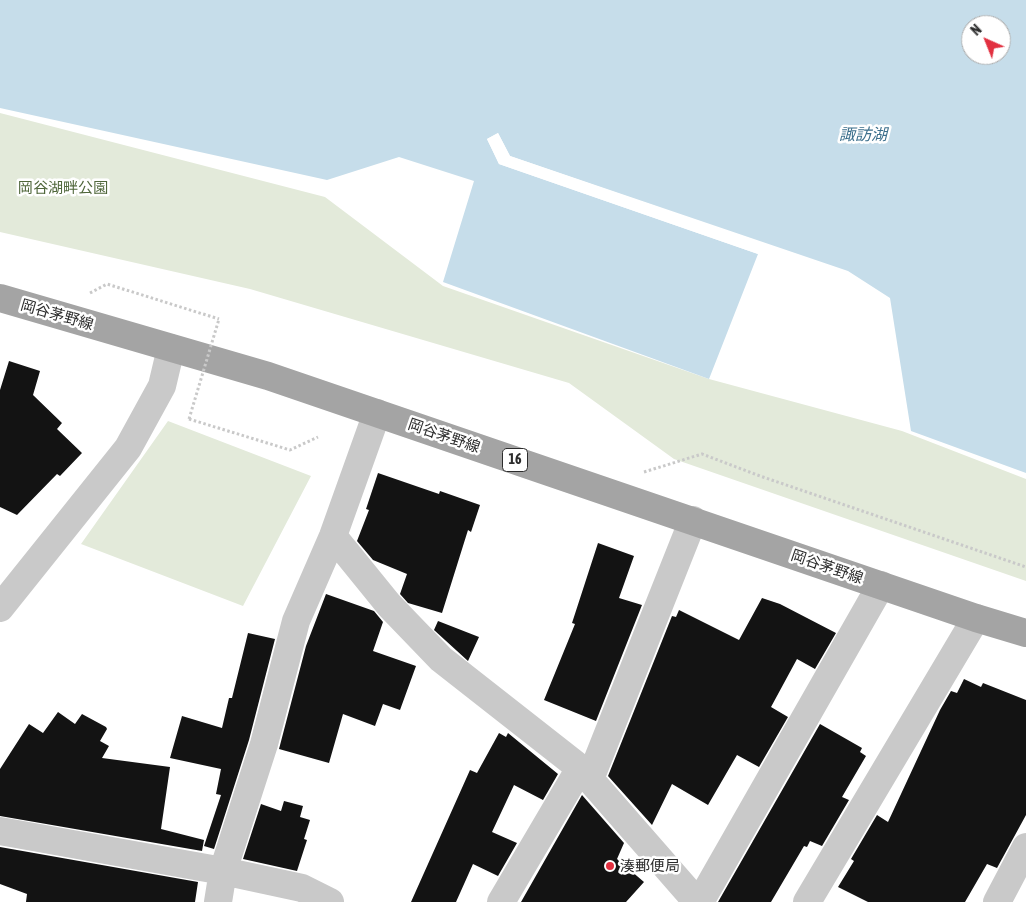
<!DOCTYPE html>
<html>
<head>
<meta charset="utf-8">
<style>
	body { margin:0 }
	#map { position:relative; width:1026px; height:902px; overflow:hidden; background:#fff; font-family:"Asap Condensed",sans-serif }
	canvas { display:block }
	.north { position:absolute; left:961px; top:15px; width:50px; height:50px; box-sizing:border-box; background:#fff; border:1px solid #ababab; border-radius:50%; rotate:316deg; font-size:14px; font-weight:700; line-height:20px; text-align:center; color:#2c2c2c }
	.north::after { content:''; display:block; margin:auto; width:18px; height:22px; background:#e23040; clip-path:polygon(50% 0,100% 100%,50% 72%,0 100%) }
</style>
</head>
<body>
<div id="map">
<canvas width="1026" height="902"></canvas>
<div class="north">N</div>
</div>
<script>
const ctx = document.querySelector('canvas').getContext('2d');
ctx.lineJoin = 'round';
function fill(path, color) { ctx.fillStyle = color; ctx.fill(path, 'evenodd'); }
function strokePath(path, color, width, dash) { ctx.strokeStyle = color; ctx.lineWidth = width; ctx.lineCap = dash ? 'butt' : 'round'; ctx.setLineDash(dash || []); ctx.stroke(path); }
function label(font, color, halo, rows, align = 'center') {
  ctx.font = font + ' "Asap Condensed","Noto Sans JP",sans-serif'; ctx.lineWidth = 5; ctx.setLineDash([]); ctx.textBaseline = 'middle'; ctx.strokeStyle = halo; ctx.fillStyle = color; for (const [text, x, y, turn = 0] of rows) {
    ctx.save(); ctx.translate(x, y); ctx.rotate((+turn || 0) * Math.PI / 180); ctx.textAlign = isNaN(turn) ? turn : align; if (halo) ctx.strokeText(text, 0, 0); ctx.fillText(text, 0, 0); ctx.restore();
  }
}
fill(new Path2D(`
	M0 113 325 197 443 286 709 379 902 431 1026 479V581L674 459 569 383 250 289 0 232Z
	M168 421 311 476 243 606 81 544Z`), '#e3eada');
fill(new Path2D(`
	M0 0H1026V473L911 431 890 298 848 271 510 156 498 133 487 139 499 164 758 254 709 379 443 282 474 181 399 157 327 180 0 108ZM971 25H1001V55H971Z`), '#c6ddea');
fill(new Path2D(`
	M498 133 510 156 762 243 761 245 509 158 497 136 490 140 501 162 759 251 758 254 499 164 487 139Z`), '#fff');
fill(new Path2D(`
	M9 361 40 371 33 395 62 423 57 429 82 453 60 476 57 474 17 515 0 507V390Z
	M378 473 439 494 440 491 480 505 471 532 468 530 442 613 408 603 400 594 407 574 373 560 357 541 369 510 366 509Z
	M598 543 634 556 619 598 642 605 596 721 544 700 575 624 572 623Z
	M326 594 374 611 383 622 373 651 416 666 400 710 383 704 375 726 343 714 329 763 279 749 306 646Z
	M762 598 780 604 836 633 815 669 797 659 771 707 788 717 759 767 737 755 708 805 672 784 652 825 608 776 672 616 676 617 679 610 739 640Z
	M438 621 479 637 468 661 434 630Z
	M248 633 275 639 249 740 214 849 204 846 221 795 216 794 221 769 170 758 182 716 222 728 229 698H232Z
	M964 679 981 687 983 683 1026 700V815L997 868 987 864 965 902H868L838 887 854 861 851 859 877 815 888 822 940 710 951 691 957 693Z
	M58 712 75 724 82 714 106 727 107 729 100 741 109 746 102 758 170 767 161 829 204 840 202 851 0 816V769L29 724 43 733Z
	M820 724 862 748 860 752 866 756 842 797 849 800 822 846 810 841 807 847 804 846 771 902H718Z
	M499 733 506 737 508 733 558 774 543 800 514 785 492 832 517 843 498 876 473 864 456 902H411L470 770 477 773Z
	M582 795 624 843 617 859 644 882 626 902H521Z
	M284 801 303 806 300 817 310 820 304 839 307 840 297 871 243 859 261 804 281 811Z
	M0 847 198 882 195 902H26L27 894 0 884Z`), '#131313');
strokePath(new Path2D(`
	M90 293 107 284 219 319
	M189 419 290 450 318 437
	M644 472 702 454 760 476 1026 567`), '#c9c9c9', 3, [2.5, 2.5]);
strokePath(new Path2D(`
	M333 536 389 605 441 659 580 768 697 902
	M0 608 128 448 162 386 171 348
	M590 779 693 520
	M0 831 223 871 302 888 330 902
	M218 902 223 871 264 744 296 621 333 536 377 413
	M501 902 580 768
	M700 902 881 585
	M807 902 976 618
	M997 902 1026 847`), '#c9c9c9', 28);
strokePath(new Path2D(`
	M0 298 268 376 976 618 1026 633`), '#a4a4a4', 28);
strokePath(new Path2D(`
	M189 419 219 319`), '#c9c9c9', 3, [2.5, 2.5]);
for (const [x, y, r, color] of [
	[610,866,5,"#e23040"]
]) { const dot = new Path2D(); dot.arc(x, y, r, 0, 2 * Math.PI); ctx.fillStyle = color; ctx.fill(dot); strokePath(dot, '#fff', 2); }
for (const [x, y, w] of [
	[515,460,25]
]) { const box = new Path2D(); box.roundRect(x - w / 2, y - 11.5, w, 23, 4); ctx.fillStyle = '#fff'; ctx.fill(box); strokePath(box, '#2c2c2c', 1); }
label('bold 14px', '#2c2c2c', null, [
	["16",515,460]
]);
label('15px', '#50673b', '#fff', [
	["岡谷湖畔公園",63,188]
]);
label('15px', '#2c2c2c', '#fff', [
	["岡谷茅野線",57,315,16],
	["岡谷茅野線",444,436,19],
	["岡谷茅野線",827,567,19]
]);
label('15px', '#2c2c2c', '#fff', [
	["湊郵便局",620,866]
], 'left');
label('italic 16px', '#3c6f8c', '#fff', [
	["諏訪湖",863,135]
]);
</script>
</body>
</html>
